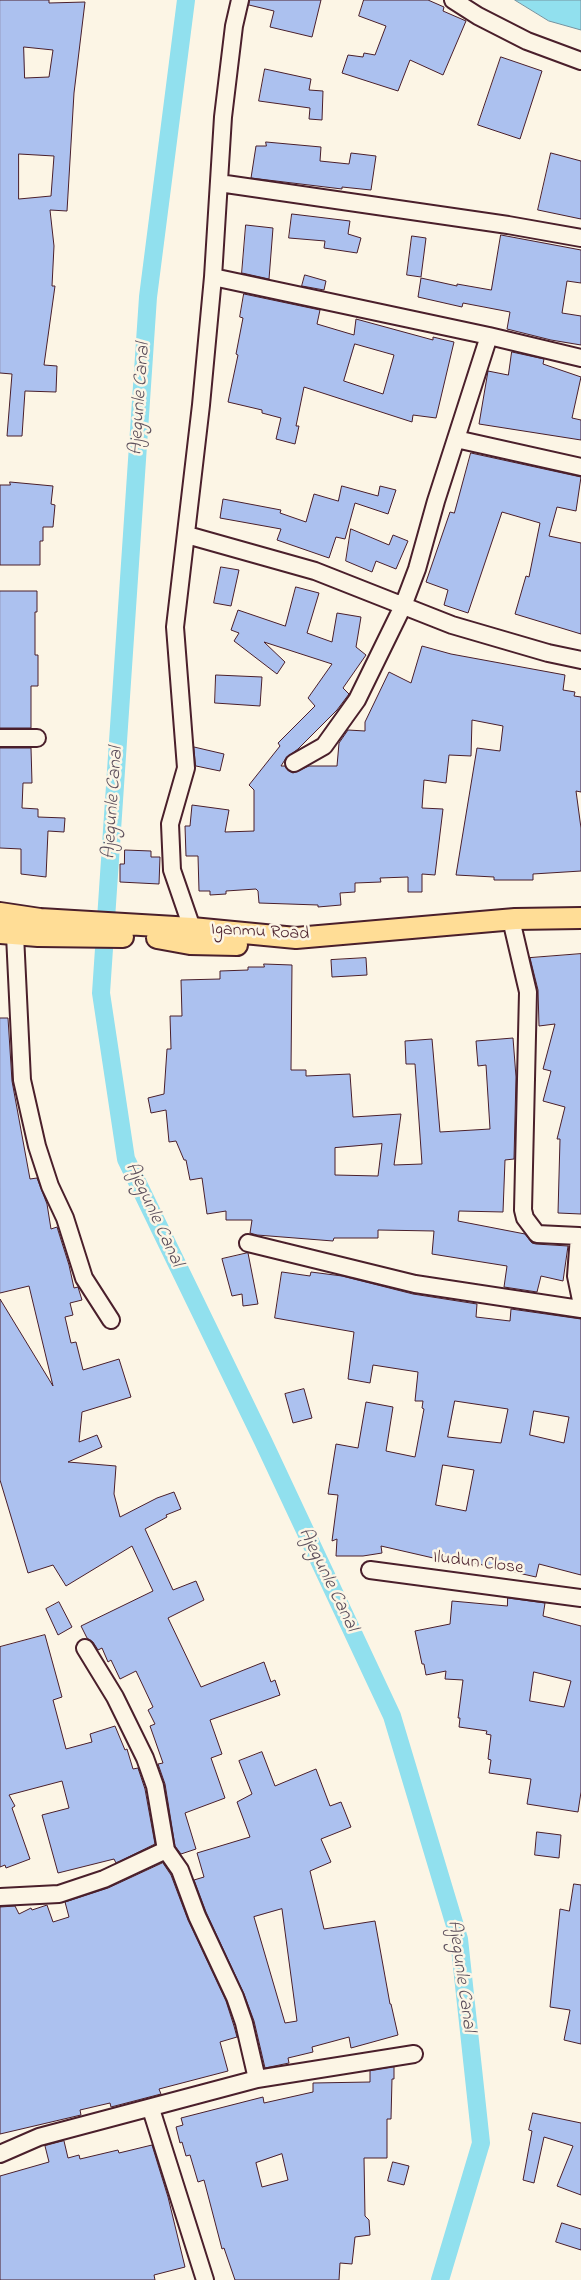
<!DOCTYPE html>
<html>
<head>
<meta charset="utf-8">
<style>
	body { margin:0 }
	canvas { display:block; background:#fcf5e5 }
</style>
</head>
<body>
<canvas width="581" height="2280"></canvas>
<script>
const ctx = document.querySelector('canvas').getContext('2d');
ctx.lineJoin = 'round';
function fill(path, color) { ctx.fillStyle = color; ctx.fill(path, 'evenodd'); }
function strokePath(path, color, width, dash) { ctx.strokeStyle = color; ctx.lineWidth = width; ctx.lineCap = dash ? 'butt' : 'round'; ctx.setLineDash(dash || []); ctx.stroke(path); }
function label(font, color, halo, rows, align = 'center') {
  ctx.font = font + ' "Indie Flower",sans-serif'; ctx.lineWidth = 5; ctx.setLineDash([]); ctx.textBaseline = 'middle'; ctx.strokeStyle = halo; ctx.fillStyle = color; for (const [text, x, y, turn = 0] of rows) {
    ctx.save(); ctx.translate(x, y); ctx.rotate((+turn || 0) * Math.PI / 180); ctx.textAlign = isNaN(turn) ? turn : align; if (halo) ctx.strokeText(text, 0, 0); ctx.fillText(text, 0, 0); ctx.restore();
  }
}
const water = new Path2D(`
	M515 0H581V30L549 21Z`);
fill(water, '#91e0ee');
strokePath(water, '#7593a0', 1);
strokePath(new Path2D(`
	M186 0 148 297 101 993 126 1159 263 1441 392 1716 459 1939 481 2143 440 2280`), '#91e0ee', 18);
const building = new Path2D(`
	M0 0H49V3L85 2 74 93 67 211 50 210 54 246 52 286H55L44 365 57 366 56 392 25 391 22 436H7L12 374 0 373ZM24 47 53 50 49 77 25 78ZM19 154 54 156 51 196 19 199Z
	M250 0H321L312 37 270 27 274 11 249 5Z
	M364 0H428L444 7 443 11 466 21 443 75 410 60 398 91 342 73 348 55 363 57 364 53 375 55 386 26 359 16Z
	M501 57 542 71 520 139 478 125Z
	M265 69 311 79 309 90 323 91 322 120 309 119 310 108 259 101Z
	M266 142 321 147 320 161 349 164 351 153 376 156 371 190 342 187V189L251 178 256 146H266Z
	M551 153 581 161V219L538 210Z
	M292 214 350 221 348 234 361 238 357 253 324 248 325 241 289 238Z
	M246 225 273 228 269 279 242 273Z
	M501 235 581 250V283L567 281 562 313 581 316V345L551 340 507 329 510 312 463 303 462 307 418 297 421 278 457 286V284L491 290Z
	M412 236 426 238 421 277 407 275Z
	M305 275 326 281 324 290 302 286Z
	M244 294 320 310 317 324 354 335 356 319 433 340V337L454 342 436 418 413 415 412 422 304 387 296 426H299L295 444 276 439 281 418 262 413V410L228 402 238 355 236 354 243 318 240 317ZM355 344 394 355 383 394 344 381Z
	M512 352 544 359 543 364 581 377 572 418 581 420V440L479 424 488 371 508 375Z
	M471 453 581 477 576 511 557 507 549 536 581 543V634L515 614 526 576 529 577 540 523 502 512 468 613 444 605 448 590 426 582 450 512 454 513Z
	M10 482 53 486 51 504 55 505 53 527H43V541H40V565H0V485H10Z
	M342 486 378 496 380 486 396 490 388 514 355 503 345 539 336 537 329 558 277 540 281 529 220 518 223 499 281 510 280 513 306 522 314 494 338 501Z
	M351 529 389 545 393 535 408 541 396 569 376 561 372 572 346 561Z
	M221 567 239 570 231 606 214 603Z
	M296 587 319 593 307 633 332 642 337 613 361 617 356 647 366 655 343 688 349 694 337 710 298 749 286 758 281 766H285L289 771 293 773 309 766H337L339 743 348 730 365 731V722L389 672 411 683 422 646 451 654 565 675 563 690 575 692 574 696 581 697V792L576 791 581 828V871L533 874V880H494V877L456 875 477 748 500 751 503 726 472 720 471 756 449 755 446 783 424 780 422 808 443 809 435 875 422 874V892H408V877L380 878 381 882 355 883V892L340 893 341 905 318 907V905L259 903 258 891 256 889 226 891V894L210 895V891H199L198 856H186L185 826H190L192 805 229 810 225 832 254 831V790L249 785 280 746 278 743 315 706 308 698 332 664 264 642 285 662 277 674 234 641 239 633 231 630 238 610 285 626Z
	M0 591H37V612H35V655H38V686H31V728H0Z
	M216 675 262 677 260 706 215 703Z
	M194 747 224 754 220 771 196 766Z
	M0 748H31L32 783H23L22 808 38 809V817L65 818 64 832 48 831 46 877 21 874V849L0 848Z
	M125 850 151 851V857H160L159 884 120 882V864H124Z
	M581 954V1214L558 1213 560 1139H557L565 1107 543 1101 551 1071 543 1069 555 1024 539 1026 538 990 530 958Z
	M366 958 367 975 332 977 331 960Z
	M264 964 292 965 291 1070H306V1076L350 1074 353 1117 401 1114 394 1165 422 1164 415 1064H406L405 1041 432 1039 440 1132 490 1129 486 1065 478 1066 476 1041 513 1038 516 1077 514 1159 505 1160 503 1212 459 1211 458 1221 525 1234 532 1243 536 1244 568 1246 563 1281 541 1276 537 1292 504 1287 507 1266 432 1254 434 1231 378 1230V1238H334L333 1241 257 1235 250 1233 252 1220H226V1211L207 1214 202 1178 190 1180 186 1160H184L176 1141 169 1142 166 1110 151 1113 148 1098 164 1094 167 1049H171L170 1016H182L181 980 220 979V971L248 970V967H264ZM382 1144 378 1176 335 1175V1148Z
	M0 1018H8L12 1081 30 1179 37 1178 47 1204 51 1229 57 1227 69 1265 74 1288 78 1287 82 1300 70 1303 73 1315 65 1317 71 1343 76 1342 83 1370 119 1359 131 1397 82 1412 79 1442 97 1435 102 1447 68 1462 116 1466 114 1494 120 1517 157 1498 174 1492 181 1509 166 1515 167 1517 145 1529 173 1590 196 1581 204 1600 168 1618 201 1687 264 1662 271 1682 275 1680 280 1695 210 1720 222 1754 211 1758 225 1798 185 1813 196 1849 181 1854 175 1846 165 1784 158 1764 163 1763 150 1726 155 1724 148 1710 153 1707 136 1671 120 1679 111 1660 108 1662 102 1648 98 1650 93 1642 87 1638 81 1626 153 1591 132 1546 66 1586 53 1565 28 1573 0 1480V1299L53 1386 29 1286 0 1293Z
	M248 1253 258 1304 243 1306 242 1294 232 1296 222 1259Z
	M282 1272 310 1276 311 1272 342 1276 413 1294 477 1304 476 1317 510 1321 511 1309 581 1319V1575L539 1564 536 1577 443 1556 442 1560 381 1546 382 1553 363 1556H336L337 1539 332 1541 338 1495 328 1494 336 1444 358 1448 366 1402 393 1407 386 1451 415 1457 424 1409 422 1408 423 1401H415L418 1372 373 1365 370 1383 348 1379 354 1332 275 1318ZM455 1401 508 1409 501 1443 448 1437ZM534 1411 569 1417 564 1443 530 1435ZM443 1465 474 1470 466 1511 436 1505Z
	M304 1389 312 1418 293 1423 285 1394Z
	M508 1598 545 1603 543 1616 581 1626V1792L578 1812 527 1804 531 1779 489 1773 491 1760 488 1759 491 1735 486 1734 487 1731 459 1727 460 1718H458L463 1680 445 1679 446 1671 426 1675 424 1664H422L415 1631 450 1624 452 1601 507 1606ZM534 1672 571 1681 564 1707 530 1701Z
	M59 1602 72 1627 58 1635 46 1609Z
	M45 1635 62 1697 53 1700 66 1749 92 1742 90 1734 115 1726 125 1750 127 1749 133 1769 138 1768 145 1789 155 1844 116 1863 114 1859 58 1873 42 1815 69 1808 62 1781 9 1795 15 1806 12 1808 30 1859 6 1868 5 1865 0 1867V1647Z
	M262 1752 275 1786 316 1769 330 1806 341 1802 351 1827 321 1839 331 1862 310 1871 324 1929 375 1921 390 2004H391L398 2035 351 2048 349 2037 312 2047 313 2052 288 2058 289 2063 265 2068 254 2021 244 1994 206 1912 194 1880 204 1877 197 1853 250 1837 237 1802 252 1794 239 1761ZM282 1909 297 2021 285 2023 254 1917Z
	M537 1832 561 1835 559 1858 535 1855Z
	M163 1863 171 1875 188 1920 226 2001 234 2026 237 2037 220 2042 228 2071 159 2089 161 2094 111 2107 110 2103 80 2110 81 2115 0 2134V1907L15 1906 19 1914 31 1908 32 1910 47 1905 53 1922 69 1917 65 1902 108 1888Z
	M574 1884 581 1885V2044L564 2040 570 2010 550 2007 560 1909 569 1911Z
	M394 2067V2079H392L391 2119H387V2158H364L365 2216 369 2220 370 2235 355 2237 352 2264 340 2263 339 2280H235L224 2248 222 2249 204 2180 198 2182 190 2155 186 2156 182 2142 180 2143 176 2127 183 2125 181 2118 263 2097 264 2103 313 2092V2083L370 2082V2071ZM282 2154 288 2180 262 2187 256 2163Z
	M533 2113 581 2123V2195L557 2186 573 2146 544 2137 534 2183 523 2180 532 2131 529 2130Z
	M64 2141 68 2158 79 2155 80 2159 118 2150 119 2153 152 2145 168 2197 185 2267 154 2275 155 2280H0V2176L49 2162 45 2146Z
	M393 2162 409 2166 404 2185 388 2181Z
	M562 2223 581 2229V2250L556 2242Z`);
fill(building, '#acc1ef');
strokePath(building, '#4a1f2b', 1);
const minor = new Path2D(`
	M453 0 478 16 527 41 581 61
	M219 183 508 225 581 238
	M213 277 489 336 581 358
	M456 439 581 467
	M187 535 315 571 452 625 548 653 581 660
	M0 738H37
	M294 763 324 746 357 700 403 606 417 569 436 501 489 336
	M515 919 513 928 528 992 523 1210 525 1218 537 1234 579 1236 576 1276 581 1300
	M192 928 172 870 170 824 186 768 175 627 201 405 213 277 223 117 234 26 240 0
	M15 935 22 1080 37 1146 50 1186 65 1218 84 1278 111 1320
	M248 1243 415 1284 581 1309
	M370 1570 581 1598
	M85 1648 115 1697 145 1758 155 1786 166 1850 180 1870 197 1916 235 1997 244 2023 257 2079
	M0 1897 59 1894 104 1879 166 1850
	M151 2109 205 2280
	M0 2154 39 2137 257 2079 414 2054`);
const major = new Path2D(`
	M0 913 40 919 192 928 296 938 515 919 581 918
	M0 933 38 936 123 937
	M157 938 190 944 237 945`);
strokePath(minor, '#4a1f2b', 20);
strokePath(major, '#4a1f2b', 24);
strokePath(minor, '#fcf5e5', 16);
strokePath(major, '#ffdd96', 20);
label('18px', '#4a1f2b', '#fcf5e5', [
	["Iganmu Road",260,933,3],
	["Iludun Close",478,1564,7]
]);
label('italic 19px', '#5c4f5c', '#fcf5e5', [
	["Ajegunle Canal",141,399,-86],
	["Ajegunle Canal",114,803,-86],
	["Ajegunle Canal",153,1215,65],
	["Ajegunle Canal",327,1580,64],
	["Ajegunle Canal",460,1976,82]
]);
</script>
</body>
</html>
